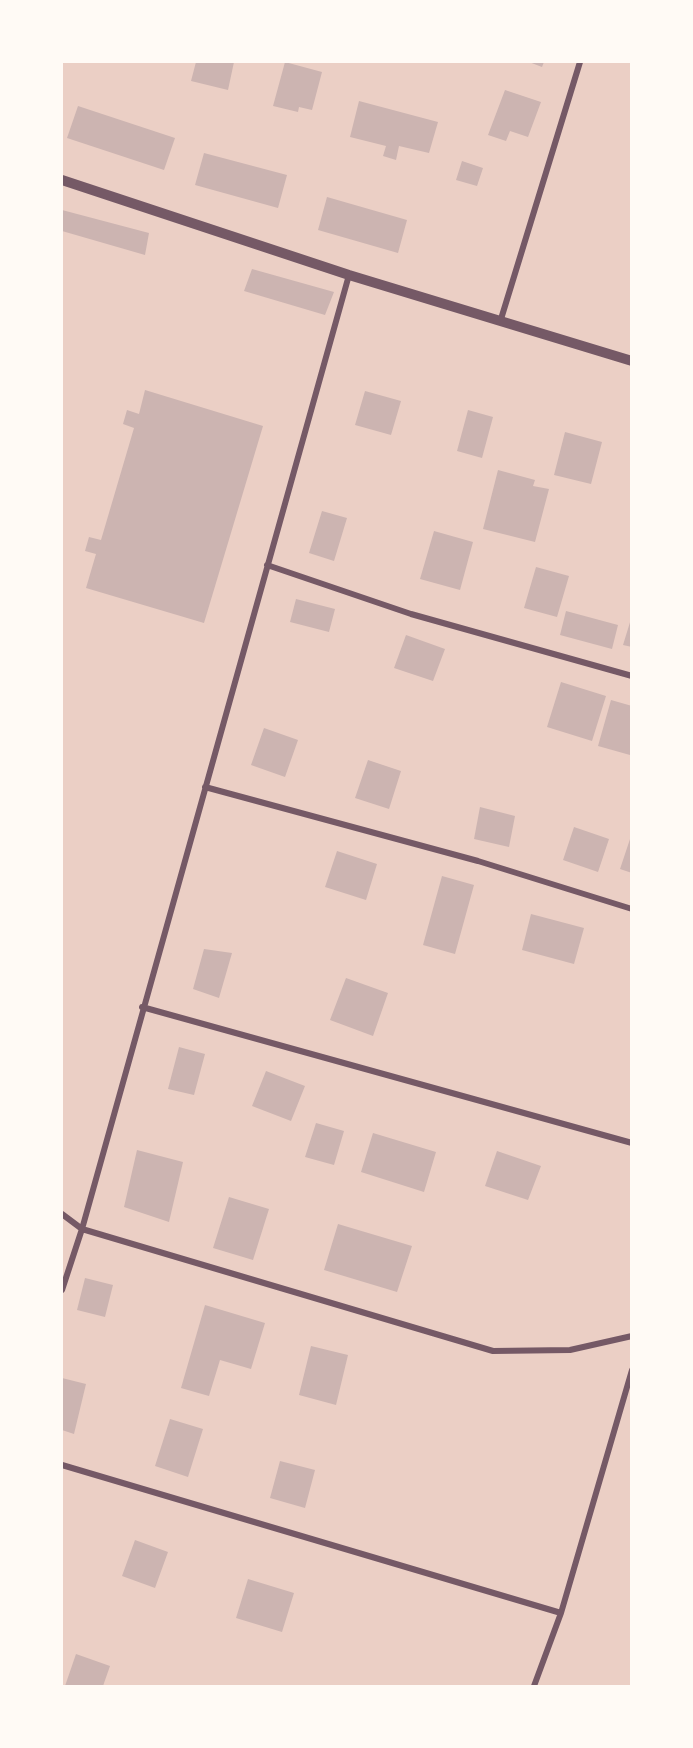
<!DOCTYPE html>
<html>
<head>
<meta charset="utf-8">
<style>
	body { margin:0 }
	#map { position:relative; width:693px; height:1748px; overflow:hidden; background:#f7e1d7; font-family:Commissioner,sans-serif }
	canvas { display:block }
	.frame { position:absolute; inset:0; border:63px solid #fffaf5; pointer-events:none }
</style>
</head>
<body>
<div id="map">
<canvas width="693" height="1748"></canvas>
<div class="frame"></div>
</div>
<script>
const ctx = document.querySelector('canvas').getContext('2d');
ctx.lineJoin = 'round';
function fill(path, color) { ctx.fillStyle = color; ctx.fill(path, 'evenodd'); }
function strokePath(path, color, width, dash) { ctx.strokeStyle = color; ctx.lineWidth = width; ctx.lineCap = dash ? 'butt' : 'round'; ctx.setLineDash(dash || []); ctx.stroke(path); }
fill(new Path2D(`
	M62 62H631V1686H62Z`), '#ebcfc5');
fill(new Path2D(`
	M196 62H234L228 90 191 81Z
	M285 62 322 72 312 110 299 107 298 112 273 106Z
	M529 62H544L542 67Z
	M505 90 541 102 528 137 510 131 506 141 488 135Z
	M359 101 438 122 429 153 399 146 396 160 383 156 386 146 350 137Z
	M78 106 175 138 164 170 67 138Z
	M204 153 287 175 278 208 195 185Z
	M462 161 483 168 477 186 456 180Z
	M327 197 407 220 398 253 318 230Z
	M62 210 149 233 145 255 62 231Z
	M252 269 334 292 325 315 244 291Z
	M145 390 263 426 204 623 86 588 96 554 85 551 89 537 101 540 134 428 123 424 127 410 139 414Z
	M365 391 401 401 391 435 355 425Z
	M468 410 493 417 482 458 457 451Z
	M565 432 602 442 591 484 554 475Z
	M498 470 535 480 533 486 549 489 535 542 483 529Z
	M322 511 347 518 334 561 309 553Z
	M434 531 473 542 460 590 420 579Z
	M536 567 569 576 557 617 524 608Z
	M296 599 335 609 329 632 290 622Z
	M566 611 618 625 612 649 560 635Z
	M631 619H632V647L623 645Z
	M406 635 445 649 433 681 394 668Z
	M561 682 606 696 592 741 547 727Z
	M611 700 632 706 630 755 598 746Z
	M264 728 298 740 285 777 251 765Z
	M368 760 401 771 389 809 355 798Z
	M480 807 515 816 509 847 474 839Z
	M574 827 609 839 598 872 563 860Z
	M631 836H632V873L620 869Z
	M337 851 377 864 366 900 325 887Z
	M442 876 474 885 455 954 423 945Z
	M531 914 584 928 574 964 522 950Z
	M204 949 232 953 219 998 193 989Z
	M346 978 388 993 373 1036 330 1020Z
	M179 1047 205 1054 194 1095 168 1089Z
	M266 1071 305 1086 291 1121 252 1106Z
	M316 1123 344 1131 334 1165 305 1157Z
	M373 1133 436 1152 424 1192 361 1172Z
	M137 1150 183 1162 169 1222 124 1207Z
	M497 1151 541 1166 528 1200 485 1186Z
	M229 1197 269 1209 253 1260 213 1248Z
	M338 1224 412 1246 397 1292 324 1270Z
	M85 1278 113 1285 105 1317 77 1310Z
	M205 1305 265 1323 251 1369 220 1360 209 1396 181 1388Z
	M311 1346 348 1355 336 1405 299 1395Z
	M62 1378 86 1384 74 1434 62 1430Z
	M170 1419 203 1429 188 1477 155 1466Z
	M280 1461 315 1470 305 1508 270 1498Z
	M135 1540 168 1552 155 1588 122 1576Z
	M248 1579 294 1593 282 1632 236 1618Z
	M76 1654 110 1666 103 1686H65Z`), '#ccb4b1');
strokePath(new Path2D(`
	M501 319 580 62
	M267 565 411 614 632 676
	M205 787 478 861 632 909
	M142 1007 632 1143
	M62 1214 82 1229 493 1351 570 1350 632 1336
	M62 1290 82 1229 349 275
	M62 1465 561 1613
	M534 1686 561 1613 632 1370`), '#755966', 6);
strokePath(new Path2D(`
	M62 180 349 275 632 361`), '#755966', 10);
</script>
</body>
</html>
